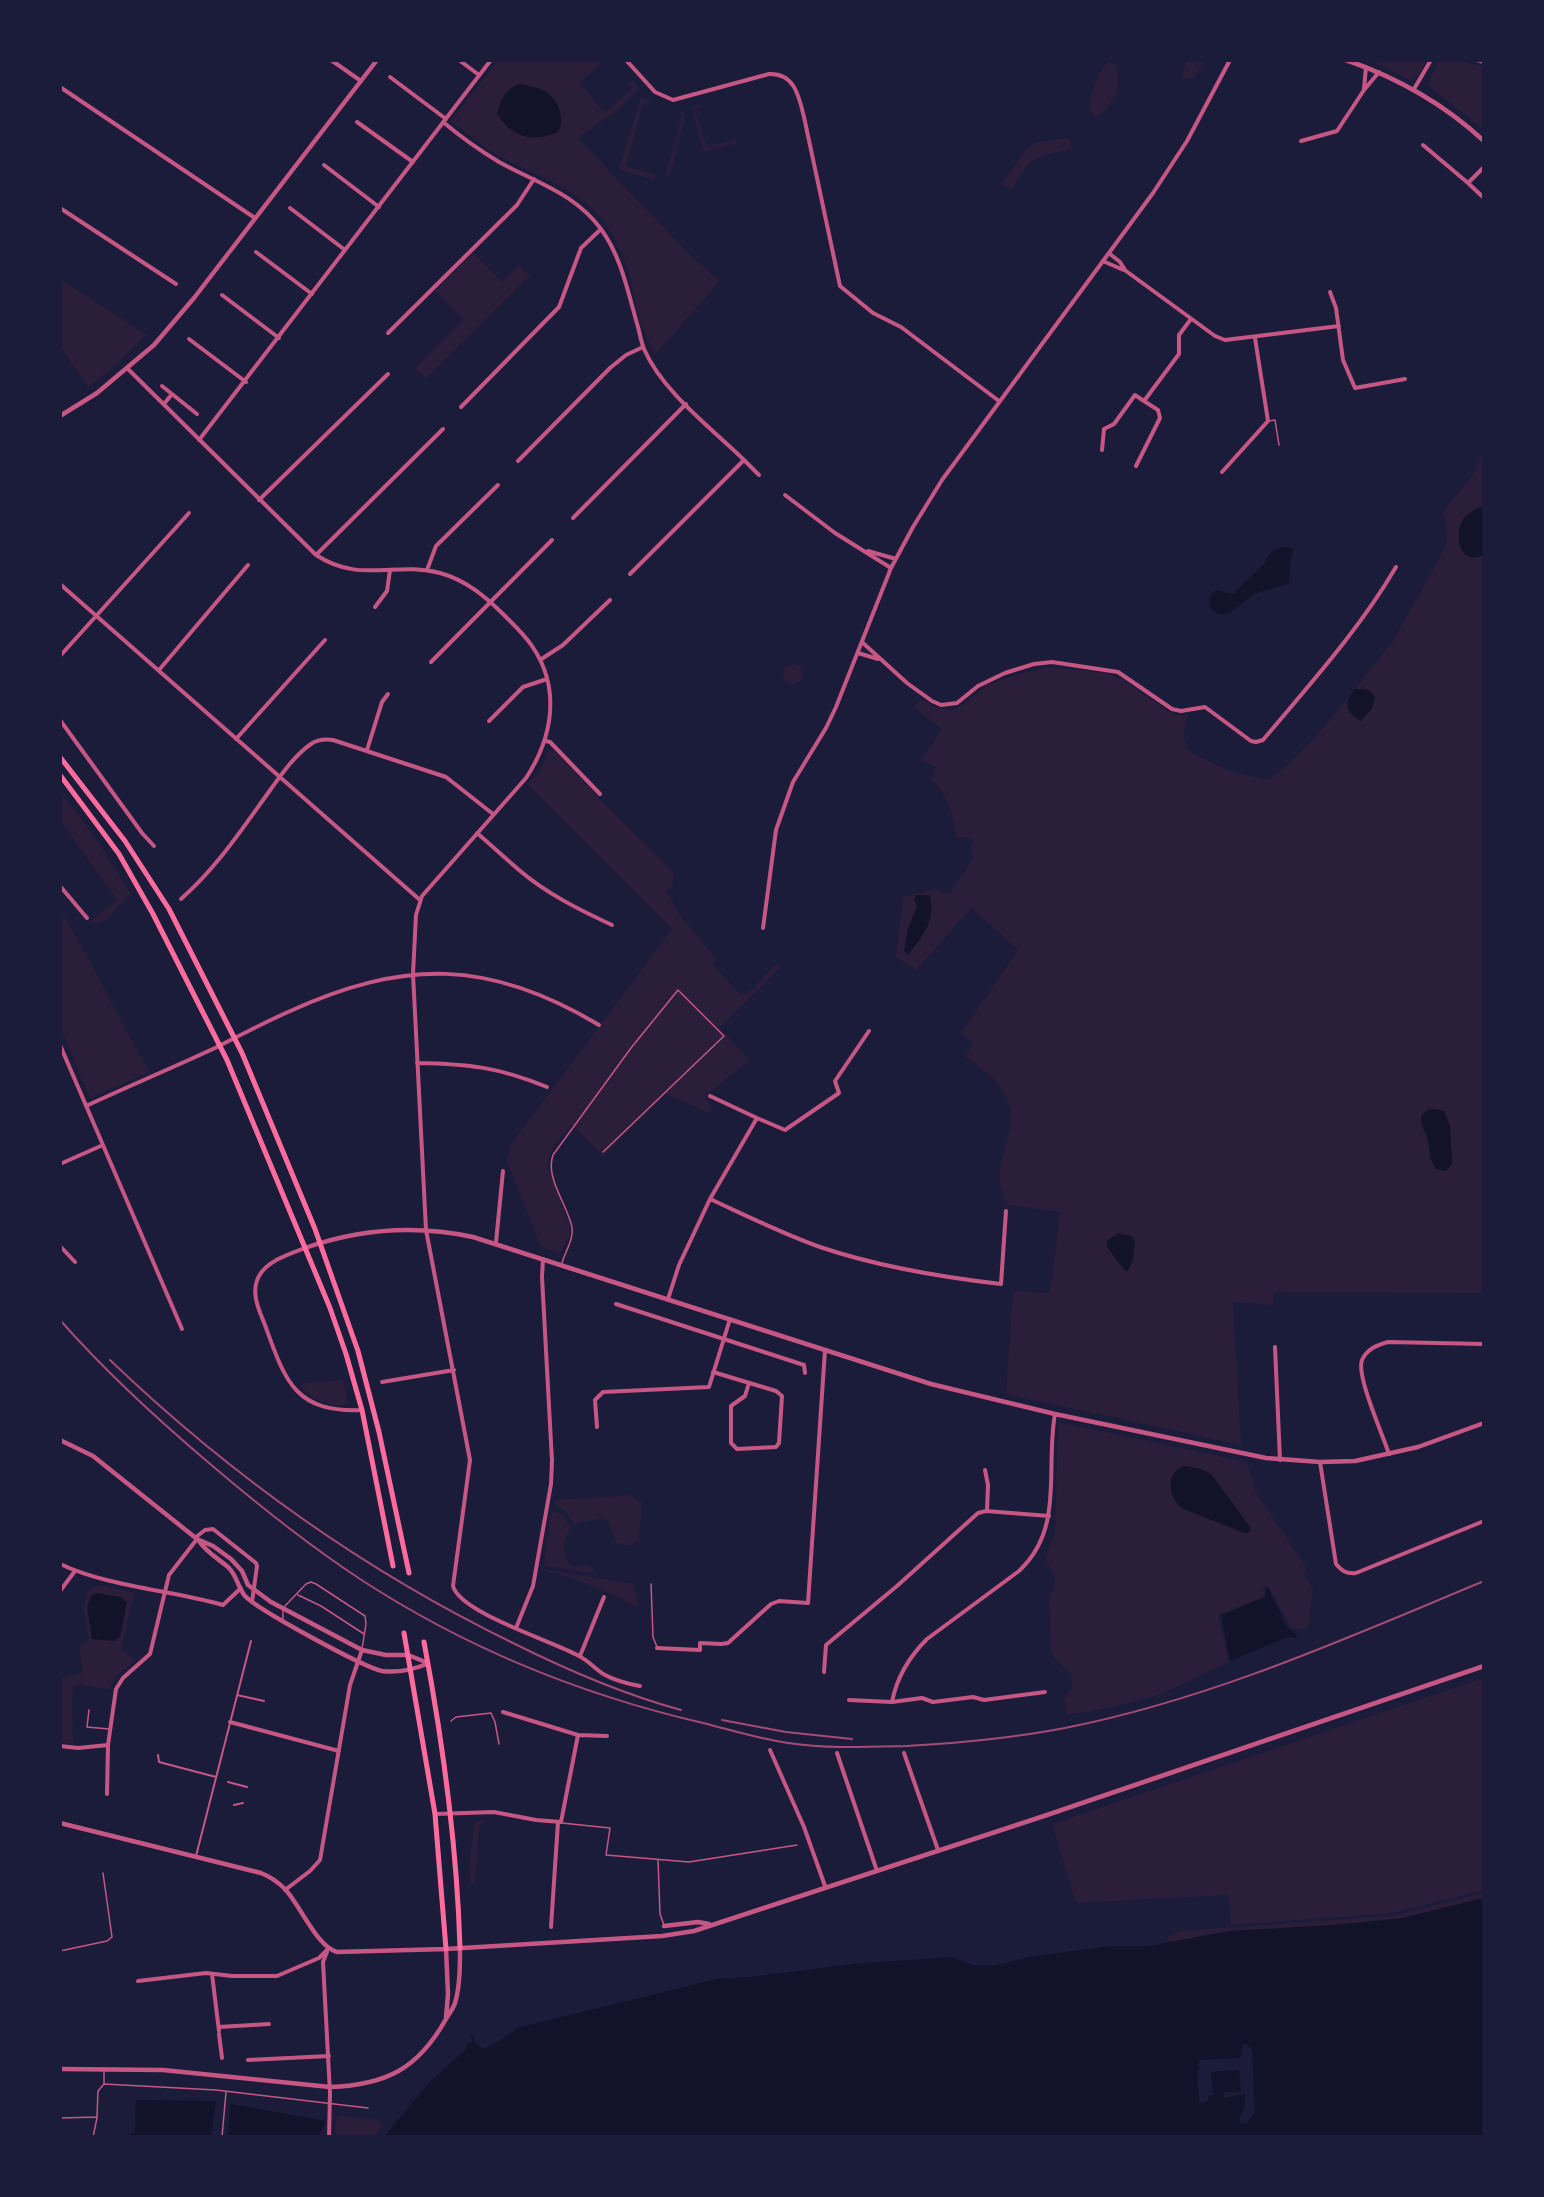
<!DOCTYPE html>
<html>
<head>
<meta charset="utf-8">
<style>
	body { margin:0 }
	#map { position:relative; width:1544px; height:2197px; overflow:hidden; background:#1b1b3a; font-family:"Exo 2",sans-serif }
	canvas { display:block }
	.frame { position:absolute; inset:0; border:62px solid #1b1b3a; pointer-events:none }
</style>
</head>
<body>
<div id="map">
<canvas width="1544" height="2197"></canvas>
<div class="frame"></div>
</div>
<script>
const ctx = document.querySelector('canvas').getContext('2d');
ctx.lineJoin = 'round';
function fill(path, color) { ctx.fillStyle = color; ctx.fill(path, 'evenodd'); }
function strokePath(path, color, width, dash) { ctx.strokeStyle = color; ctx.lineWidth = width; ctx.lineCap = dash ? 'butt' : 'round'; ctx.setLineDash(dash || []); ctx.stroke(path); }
fill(new Path2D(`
	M498 60H604L579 83 605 112 633 88 629 83 632 80 639 88 616 111 578 138 691 256 720 281 655 355C650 343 643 330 639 317 632 292 629 267 617 243 590 191 551 183 503 158 484 148 468 135 451 121Z
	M1186 60H1205L1193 79 1182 78Z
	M1371 60H1427L1418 75 1410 80Z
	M1439 60H1457L1484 67V130L1430 87 1428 83Z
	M1108 62 1115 64C1124 83 1114 108 1095 117L1089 110C1091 94 1095 74 1108 62Z
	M641 97 650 101 649 105 643 104 626 166 656 175 655 180 623 171 619 168Z
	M700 105 701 108 695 110 707 147 736 139 737 143 704 152 691 107Z
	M683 111 685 117 671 172 665 177 682 115 677 113Z
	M1069 138 1072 150C1037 154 1029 158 1012 190L1001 184 1027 149 1037 142Z
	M473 253 502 282 519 265 530 276 426 378 414 369 464 320 435 291Z
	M60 279 147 335 117 364 88 387 63 350 60 351Z
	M1484 449V1293L1274 1292 1273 1305 1233 1302 1241 1445 1006 1394 1013 1291 1050 1293 1060 1212 1008 1205C1005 1199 1002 1193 1001 1187 993 1151 1028 1126 1000 1087 992 1075 976 1066 965 1056L973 1044 961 1033 1018 950 972 908 916 970 896 957 903 897 936 889 949 894 974 857 970 853 973 841 968 837H956C954 815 948 795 931 779L936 767 921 760 942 729 914 707 922 698 933 706 951 711 963 705 985 686 1022 673 1049 667 1105 673 1123 680 1174 715H1188L1183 733 1187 749C1215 767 1237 774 1269 780 1301 756 1324 728 1348 697L1361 721 1372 708 1369 690 1355 689 1393 641 1446 546 1447 527 1443 512 1475 472ZM1450 1126 1452 1164 1430 1160 1428 1140Z
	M783 674a10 10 0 1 1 20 0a10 10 0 1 1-20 0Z
	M549 750 554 751 674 874 672 887 666 890 680 915 716 959 713 965 741 995 752 990 777 963 782 966 719 1028 750 1060 704 1097 713 1108 710 1113 666 1094 603 1156 572 1125C561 1138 547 1150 548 1168L569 1224 570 1234 560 1253 541 1247 507 1161 511 1144 672 929 528 785 539 771Z
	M60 791 93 834 131 893 106 921 86 925 117 900 60 820Z
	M65 916 149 1072 90 1098 60 1027V918Z
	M343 1380 348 1404C331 1409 313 1400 301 1387L303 1383Z
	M1058 1422 1247 1462 1256 1492 1307 1568 1304 1575 1313 1590 1308 1629 1291 1628 1268 1586 1263 1588 1264 1597 1218 1615 1229 1662 1159 1695 1113 1707 1067 1715 1064 1699 1073 1687 1071 1674 1051 1654 1049 1595C1061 1581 1053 1574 1045 1560L1055 1533Z
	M632 1495 642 1503 639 1541 630 1546 616 1543 608 1520 603 1518 574 1524 565 1511 556 1506 554 1500Z
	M551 1511 562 1514 571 1528C562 1542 561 1554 572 1567L587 1565 593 1567V1573L544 1566Z
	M542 1569 634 1584 638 1606 636 1607C615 1593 566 1575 540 1570Z
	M99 1585 134 1593 121 1650 136 1659 116 1677 109 1690 80 1684 73 1687 72 1698 73 1744 60 1742V1678L82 1673 80 1645 89 1641 83 1607 88 1591Z
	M1484 1678V1890L1392 1913 1231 1925 1228 1895 1076 1903 1052 1824Z
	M486 1820 488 1821 479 1826 475 1883 471 1885 469 1869 474 1825 477 1821Z
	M1484 1893V1898L1403 1918 1196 1938 1169 1943 1168 1937 1180 1931 1392 1916Z
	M337 2115 378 2120 383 2126 374 2137H341L335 2133Z`), '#2a1e3b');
fill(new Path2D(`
	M519 84C538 87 556 91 560 113 562 121 562 124 558 132 532 143 513 138 497 114 501 100 504 90 519 84Z
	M1484 505V555C1458 568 1451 529 1467 515 1471 511 1479 508 1484 505Z
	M1282 547H1288L1293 550 1290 565 1289 583C1278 588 1265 589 1253 595 1243 600 1226 624 1213 610 1211 608 1209 605 1209 602 1209 597 1212 593 1216 590L1233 594 1265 563 1270 553Z
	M1355 689 1369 690 1375 697 1372 708 1361 721C1345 712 1344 703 1355 689Z
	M917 895H929C938 918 922 937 908 955L904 951 908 929 917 906 914 899Z
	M1434 1109 1444 1111 1450 1126 1452 1164 1446 1171 1436 1169C1429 1159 1431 1151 1428 1140 1425 1131 1421 1126 1421 1116L1427 1110Z
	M1118 1233 1131 1236 1135 1240 1133 1259 1128 1271H1125L1107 1247V1241Z
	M1185 1466 1201 1469 1212 1475 1250 1527V1531L1247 1533 1242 1532 1181 1508C1168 1496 1165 1472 1185 1466Z
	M1266 1588 1269 1589 1287 1627 1297 1635 1296 1638 1288 1637 1230 1661 1221 1615 1265 1597Z
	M96 1593 121 1597 127 1603 120 1637 115 1641 92 1639 87 1607 91 1596Z
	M1484 1898V2137H384L428 2084 466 2049 467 2044 474 2041 482 2049C496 2045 508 2034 521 2027L716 1979 750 1977 853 1964 952 1957 973 1965 994 1966 1030 1957 1109 1946H1149L1229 1931 1348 1924 1403 1918Z
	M136 2100 216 2101 211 2137H129L130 2134 135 2133Z
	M231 2104 326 2121 318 2137H227Z`), '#12122b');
fill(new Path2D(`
	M1243 2044 1248 2045 1252 2050 1255 2111 1247 2124H1244L1240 2121V2117L1245 2107V2094L1224 2098V2092H1241L1239 2070 1211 2072 1213 2095H1208V2101L1202 2103 1199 2100 1197 2071 1199 2068V2060L1240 2058Z
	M440 2067 384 2137H381L426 2082Z`), '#1b1b3a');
strokePath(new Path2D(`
	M472 2036 474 2041`), '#12122b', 2);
strokePath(new Path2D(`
	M1269 421 1275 420 1279 445
	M562 1263C565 1252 574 1239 572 1227 567 1204 545 1178 553 1155L631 1048 678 990 724 1036 603 1152
	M651 1584 653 1637 657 1647
	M298 1595 321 1606 364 1634
	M285 1606 306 1584 311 1582 316 1584 365 1616 366 1624 362 1649
	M283 1621V1610
	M89 1710 87 1727 109 1729
	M451 1721 456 1717 491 1713 495 1722 499 1744
	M562 1823 610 1828 606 1855 689 1862 797 1845
	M658 1860 660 1914 664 1925
	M60 1951 107 1941 112 1937 103 1873
	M104 2084 216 2090 368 2108
	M60 2118 97 2117 98 2091 104 2084V2070
	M93 2137 97 2118
	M222 2137 226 2092`), '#c65784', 1.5);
strokePath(new Path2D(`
	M237 1695 264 1701
	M158 1755 159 1762 216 1777
	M228 1782 247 1787
	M234 1805 243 1803
	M196 1856 251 1641`), '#c65784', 2);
strokePath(new Path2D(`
	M331 60 361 81
	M459 60 479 75
	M626 60 655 92 673 100 769 74C795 73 799 97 804 117L840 286 873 313 901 327 999 401
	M1477 60 1484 62
	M390 77 446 119
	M60 87 255 218
	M1364 89 1366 67
	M1414 89 1431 60
	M357 122 413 162
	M443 122C461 137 479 150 499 162 537 183 574 193 601 229 622 258 628 293 638 327 640 334 641 342 644 349 662 391 711 428 744 460L630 574
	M1301 141 1337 131 1364 90 1379 72
	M1423 145 1468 183 1484 198
	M324 165 379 207
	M1468 183 1484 167
	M60 208 176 284
	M290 208 345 250
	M256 252 312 294
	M1110 254 1120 262 1125 270
	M1105 262 1126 271 1215 336 1225 340 1339 326
	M1330 292 1336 308 1343 360 1355 388 1405 379
	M222 295 279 338
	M388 333 517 205 534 179
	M189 339 246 382
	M128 369 316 555C360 584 395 561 440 573 466 580 486 597 504 615 514 625 524 634 532 646 561 688 553 737 526 778L422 896 416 915 413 974 426 1230 470 1460 453 1586C460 1613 553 1641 579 1656 589 1661 596 1670 605 1675 616 1681 629 1684 640 1686
	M162 386 197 414
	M164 404 172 394
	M461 407 559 307 581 248 601 229
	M199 440 491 60
	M1102 450 1104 429 1114 424 1135 395 1144 401 1179 354V335L1191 319
	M744 460 759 475
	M518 461 610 368 626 355 643 347
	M1136 466 1160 418 1158 410 1144 401
	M1222 472 1268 421 1255 338
	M785 495 835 533 891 568
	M259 500 388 374
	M573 518 686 404
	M868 551 896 559
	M316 555 443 429
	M427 570 436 546 498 485
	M60 584 420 900
	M375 607 387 591 390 570
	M863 643 907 683 932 701 941 705 957 703 978 686 1005 673 1034 664 1052 662 1118 672 1172 709 1181 711 1205 707 1251 741 1256 742 1263 740C1310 684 1359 630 1396 567
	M858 653 878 659
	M60 656 189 513
	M540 660 563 645 610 600
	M431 662 552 540
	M159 670 248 565
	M60 720 142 833 154 846
	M489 721 523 687 547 679
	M236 739 325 640
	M546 741 550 742 600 794
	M367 750 382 702 388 694
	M477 833C491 845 505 858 519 870 547 894 580 910 612 925
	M60 886 87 918
	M181 899C214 870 238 835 263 800 277 781 292 757 311 744 318 739 325 739 333 740L446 777 493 814
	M763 928 776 830 793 782 826 728 836 707 891 568 913 527 942 480 1153 193 1187 141 1230 60
	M60 1045 182 1329
	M417 1063C469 1064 498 1067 547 1087
	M710 1096 757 1118
	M86 1106C129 1086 172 1068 215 1048 239 1036 263 1023 288 1012 404 959 489 959 599 1025
	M60 1164 103 1145
	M710 1199 757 1118 785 1130 839 1093 835 1081 869 1031
	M496 1242 503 1171
	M60 1246 75 1262
	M305 1248C289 1254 267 1261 259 1276 250 1292 259 1310 265 1325 285 1380 294 1413 362 1410
	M668 1299 679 1265 710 1199C747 1216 783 1234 820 1247 879 1267 940 1277 1001 1284L1006 1211
	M616 1304 804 1365 805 1373
	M1275 1347 1280 1460
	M713 1372 776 1391 782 1396 779 1443 776 1447 737 1449 731 1443V1406L745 1396 749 1383
	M382 1382 454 1370
	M597 1427 595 1400 603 1392 709 1387 730 1319
	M1389 1454C1383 1435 1356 1376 1362 1360 1367 1349 1377 1345 1388 1342L1484 1344
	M1320 1462 1336 1564C1342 1571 1346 1574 1356 1573L1484 1521
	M985 1470 988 1485 987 1511
	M196 1537 205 1530 213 1529 256 1563 257 1566 252 1602
	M60 1564C109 1587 171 1590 223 1605L241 1588
	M60 1591 75 1571
	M516 1628 533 1586 551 1484 552 1461 542 1277 543 1259
	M657 1648 700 1650V1643L721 1644 728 1643 771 1604 779 1601 808 1603 825 1350
	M580 1656 604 1597
	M824 1672 826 1645 897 1586 978 1513 986 1511 1049 1516
	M849 1700 892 1702 922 1698 933 1702 973 1697 984 1700 1045 1692
	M892 1702C897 1676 909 1657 927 1639L1019 1571C1065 1528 1045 1469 1055 1414
	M503 1712 578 1735 607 1736
	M230 1722 339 1751
	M60 1746 78 1748 108 1745
	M770 1750 804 1827 825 1886
	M837 1753 877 1871
	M904 1753 938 1850
	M107 1794 108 1745 116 1689 123 1678 150 1654 169 1575 197 1539
	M435 1814 494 1812 536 1820 561 1822 578 1735
	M285 1890 310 1871 320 1860 350 1685 362 1650
	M551 1927 558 1822
	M327 1952 323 1962 330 2093 329 2137
	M212 1974 219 2031
	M138 1981 206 1973 232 1976H277L319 1958 328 1949
	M219 2027 269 2024
	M219 2034 222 2058
	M248 2060 329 2056`), '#c65784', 4);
strokePath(new Path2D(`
	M1346 60C1398 78 1443 103 1484 141
	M60 416 97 393 154 345 194 298 377 60
	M305 1248C359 1229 417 1225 473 1237L931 1384 1055 1414 1266 1458 1320 1462 1355 1461 1418 1447 1484 1423
	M60 1440 93 1456 197 1539 213 1546 231 1559 242 1571 248 1585 271 1602 362 1650 386 1655H408L428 1663
	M199 1541C207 1553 219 1559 229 1568 237 1576 238 1588 245 1596 258 1610 363 1667 382 1671 399 1673 412 1670 427 1664
	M60 1823 261 1873C271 1877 278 1882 285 1889 300 1905 317 1947 337 1952L446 1949 662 1936 694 1931 1044 1816 1484 1666
	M664 1926 698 1922 709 1924
	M446 2018 448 1994 446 1949
	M60 2069 163 2070 330 2087C386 2085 418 2069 446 2019 449 2014 453 2009 455 2003 460 1986 460 1966 460 1948`), '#c65784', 4.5);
strokePath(new Path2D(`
	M60 757 125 841 169 909 242 1053 315 1229 358 1351 379 1432 409 1573
	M60 775 119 854 153 914 227 1060 330 1308 346 1354 362 1410 393 1566
	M404 1633 435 1814 446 1949
	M424 1642C443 1743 457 1846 460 1948`), '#ff6b9d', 5);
strokePath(new Path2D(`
	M60 1320C105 1371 157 1419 209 1463 257 1504 307 1544 360 1579 464 1647 582 1695 703 1723 731 1730 759 1739 788 1743 827 1749 868 1747 907 1746 960 1743 1013 1738 1065 1728 1211 1699 1347 1638 1484 1581
	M110 1360C229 1474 365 1571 513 1643 567 1670 622 1694 681 1710
	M722 1720 786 1732 852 1739`), '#a44b75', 2);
</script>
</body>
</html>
